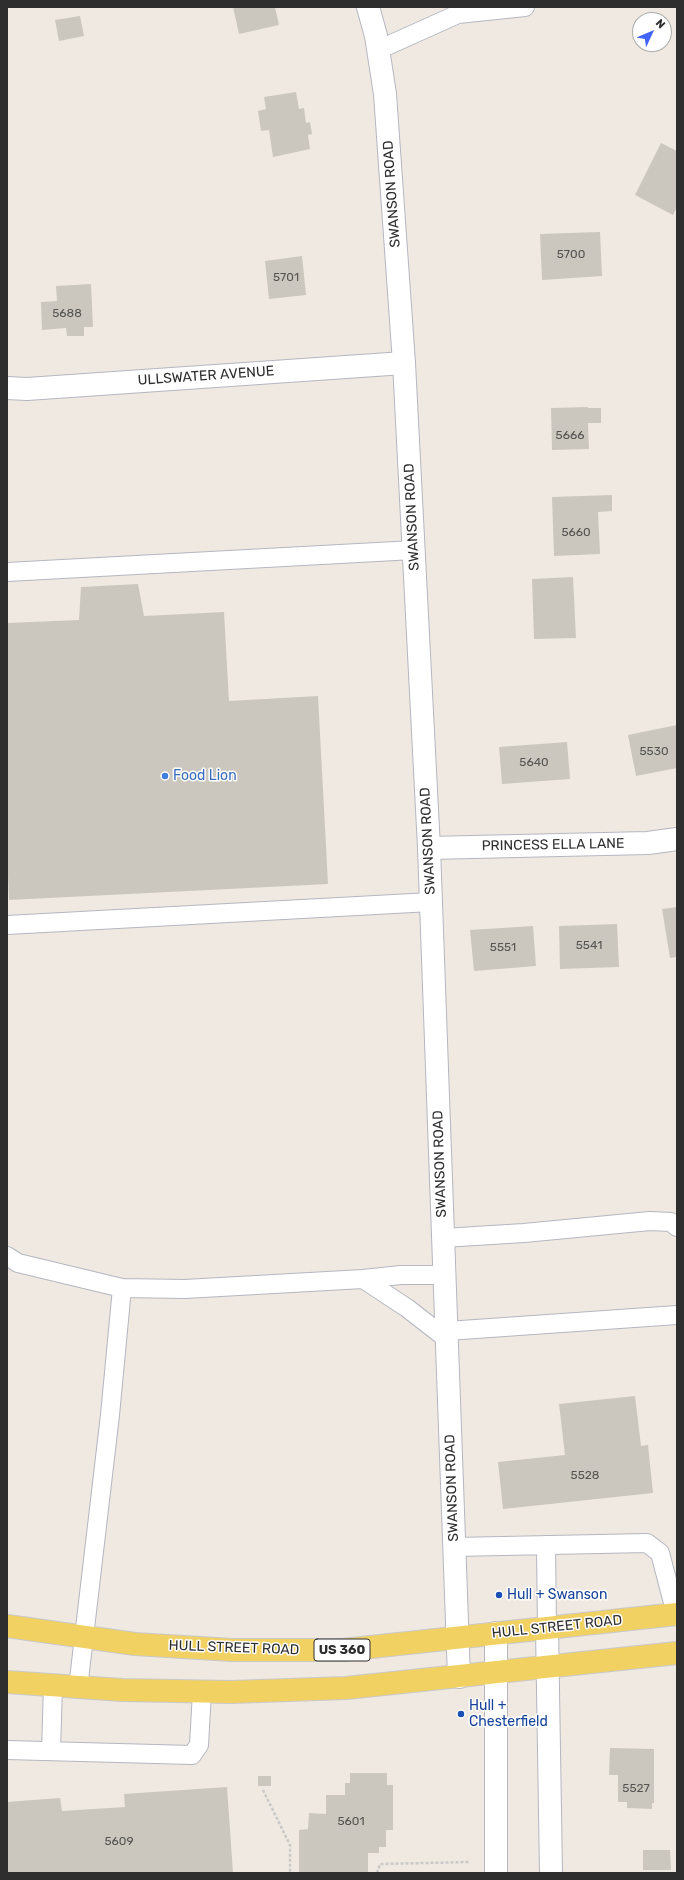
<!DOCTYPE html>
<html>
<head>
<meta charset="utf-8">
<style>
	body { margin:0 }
	#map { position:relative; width:684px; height:1880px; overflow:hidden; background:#efe9e1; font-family:Rubik,sans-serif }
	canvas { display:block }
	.frame { position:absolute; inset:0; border:8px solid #2e2e2e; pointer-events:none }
	.north { position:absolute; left:632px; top:12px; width:40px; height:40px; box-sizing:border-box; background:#fff; border:1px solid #ababab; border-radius:50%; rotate:46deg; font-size:11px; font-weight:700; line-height:16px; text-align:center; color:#2e2e2e }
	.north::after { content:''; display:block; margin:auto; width:14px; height:18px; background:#4264fb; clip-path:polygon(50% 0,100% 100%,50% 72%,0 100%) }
</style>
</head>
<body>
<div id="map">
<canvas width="684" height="1880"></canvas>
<div class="frame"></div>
<div class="north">N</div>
</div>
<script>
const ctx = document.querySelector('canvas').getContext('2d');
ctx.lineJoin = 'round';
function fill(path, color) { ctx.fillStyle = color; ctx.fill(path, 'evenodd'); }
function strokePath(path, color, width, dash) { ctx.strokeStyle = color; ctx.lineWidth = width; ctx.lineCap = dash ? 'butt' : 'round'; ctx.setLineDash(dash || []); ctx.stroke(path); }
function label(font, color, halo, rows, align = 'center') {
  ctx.font = font + ' Rubik,sans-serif'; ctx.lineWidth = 3; ctx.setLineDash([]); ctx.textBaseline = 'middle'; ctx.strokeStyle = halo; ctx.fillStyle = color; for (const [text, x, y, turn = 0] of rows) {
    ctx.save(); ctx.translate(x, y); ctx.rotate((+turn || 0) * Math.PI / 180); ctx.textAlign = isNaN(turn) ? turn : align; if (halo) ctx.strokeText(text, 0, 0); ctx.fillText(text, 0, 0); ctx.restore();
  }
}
fill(new Path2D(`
	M233 7H275L279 25 239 34Z
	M80 16 84 36 59 41 55 20Z
	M296 92 299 109 304 108 306 123 310 122 312 134 308 135 310 149 273 157 269 130 261 131 258 111 266 109 264 97Z
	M661 143 677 151V207L673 215 635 195Z
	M600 232 602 276 542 280 540 234Z
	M302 256 306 295 269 299 265 261Z
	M91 284 93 327H84V336H67L66 328 42 330 41 302 57 301 56 286Z
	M588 407V408H601V423H588L589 449 552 450 551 408Z
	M612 495V511L598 512 600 554 554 556 552 497Z
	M573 577 576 638 534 639 532 579Z
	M138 584 144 616 224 612 229 701 318 696 328 884 9 900 7 852V623L79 620 81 587Z
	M677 725V768L636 776 628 735Z
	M567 742 570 779 502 784 499 747Z
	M677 907V957L670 958 662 909Z
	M617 924 619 967 560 969 559 926Z
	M533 926 536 966 474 971 470 930Z
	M635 1396 641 1446 648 1445 653 1493 503 1509 498 1462 565 1455 559 1404Z
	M610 1748 654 1749V1803H652V1809L627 1808V1802H618V1775H609Z
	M350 1773H387V1785H393V1830H386V1847H379V1853H368V1873H299V1830L308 1829 309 1813 326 1814V1795H345V1783H350Z
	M258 1776H271V1786H258Z
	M227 1787 233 1873H7V1802L60 1798 62 1811 125 1807 124 1794Z
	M643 1850H670L671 1870H643Z`), '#cbc7bf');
const lane = new Path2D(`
	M378 50 458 14 525 7
	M7 572 414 550
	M7 925 431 902
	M443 1238 524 1233 650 1221 671 1222 677 1227
	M7 1256 18 1263 122 1288 185 1289 363 1279 401 1275H444
	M363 1279 407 1308 447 1339
	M447 1331 677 1315
	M546 1545 547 1628
	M454 1547 647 1543 660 1553 676 1614
	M78 1688 110 1415 122 1288
	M7 1750 192 1755 199 1745 202 1692
	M51 1751 53 1686`);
const street = new Path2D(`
	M7 388 27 389 404 363
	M429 848 648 843 677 839
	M547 1628 551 1873
	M496 1873V1633`);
const secondary = new Path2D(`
	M368 7 376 36 385 94 404 363 429 848 459 1677`);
const primary = new Path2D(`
	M7 1626 135 1644 232 1650H343L677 1614
	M7 1682 122 1690 231 1692 346 1688 677 1653`);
strokePath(lane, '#b4b7c1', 20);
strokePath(street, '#b4b7c1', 24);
strokePath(secondary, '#b4b7c1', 24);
strokePath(primary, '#c9c9c9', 24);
strokePath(new Path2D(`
	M263 1790 290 1845V1873
	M377 1873 380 1864 469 1862`), '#c9c9c9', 2.5, [3, 2]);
strokePath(lane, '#fff', 18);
strokePath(street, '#fff', 22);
strokePath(secondary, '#fff', 22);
strokePath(primary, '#f2d163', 22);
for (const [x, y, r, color] of [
	[165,776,4,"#3f7fe0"],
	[499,1595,4,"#1a4fb4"],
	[461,1714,4,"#1a4fb4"]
]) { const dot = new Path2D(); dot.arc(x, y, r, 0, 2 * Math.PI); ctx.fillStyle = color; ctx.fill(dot); strokePath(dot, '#fff', 1.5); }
label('12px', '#555452', null, [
	["5700",571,255],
	["5701",286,278],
	["5688",67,314],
	["5666",570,436],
	["5660",576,533],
	["5530",654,752],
	["5640",534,763],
	["5541",589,946],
	["5551",503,948],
	["5528",585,1476],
	["5527",636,1789],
	["5601",351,1822],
	["5609",119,1842]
]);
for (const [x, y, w] of [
	[342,1650,56]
]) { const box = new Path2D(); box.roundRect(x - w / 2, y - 11, w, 22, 3); ctx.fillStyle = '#fff'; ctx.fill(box); strokePath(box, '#2e2e2e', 1); }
label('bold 13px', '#2e2e2e', null, [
	["US 360",342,1650]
]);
label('14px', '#2e2e2e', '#fff', [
	["SWANSON ROAD",392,194,-94],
	["ULLSWATER AVENUE",206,376,-4],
	["SWANSON ROAD",412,517,-93],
	["SWANSON ROAD",428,841,-93],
	["PRINCESS ELLA LANE",553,845,-1],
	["SWANSON ROAD",440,1164,-92],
	["SWANSON ROAD",452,1488,-92],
	["HULL STREET ROAD",557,1627,-6],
	["HULL STREET ROAD",234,1648,2]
]);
label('14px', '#366cbe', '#fff', [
	["Food Lion",173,776]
], 'left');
label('14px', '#164399', '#fff', [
	["Hull + Swanson",507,1595],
	["Hull +",469,1706],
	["Chesterfield",469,1722]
], 'left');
</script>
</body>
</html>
